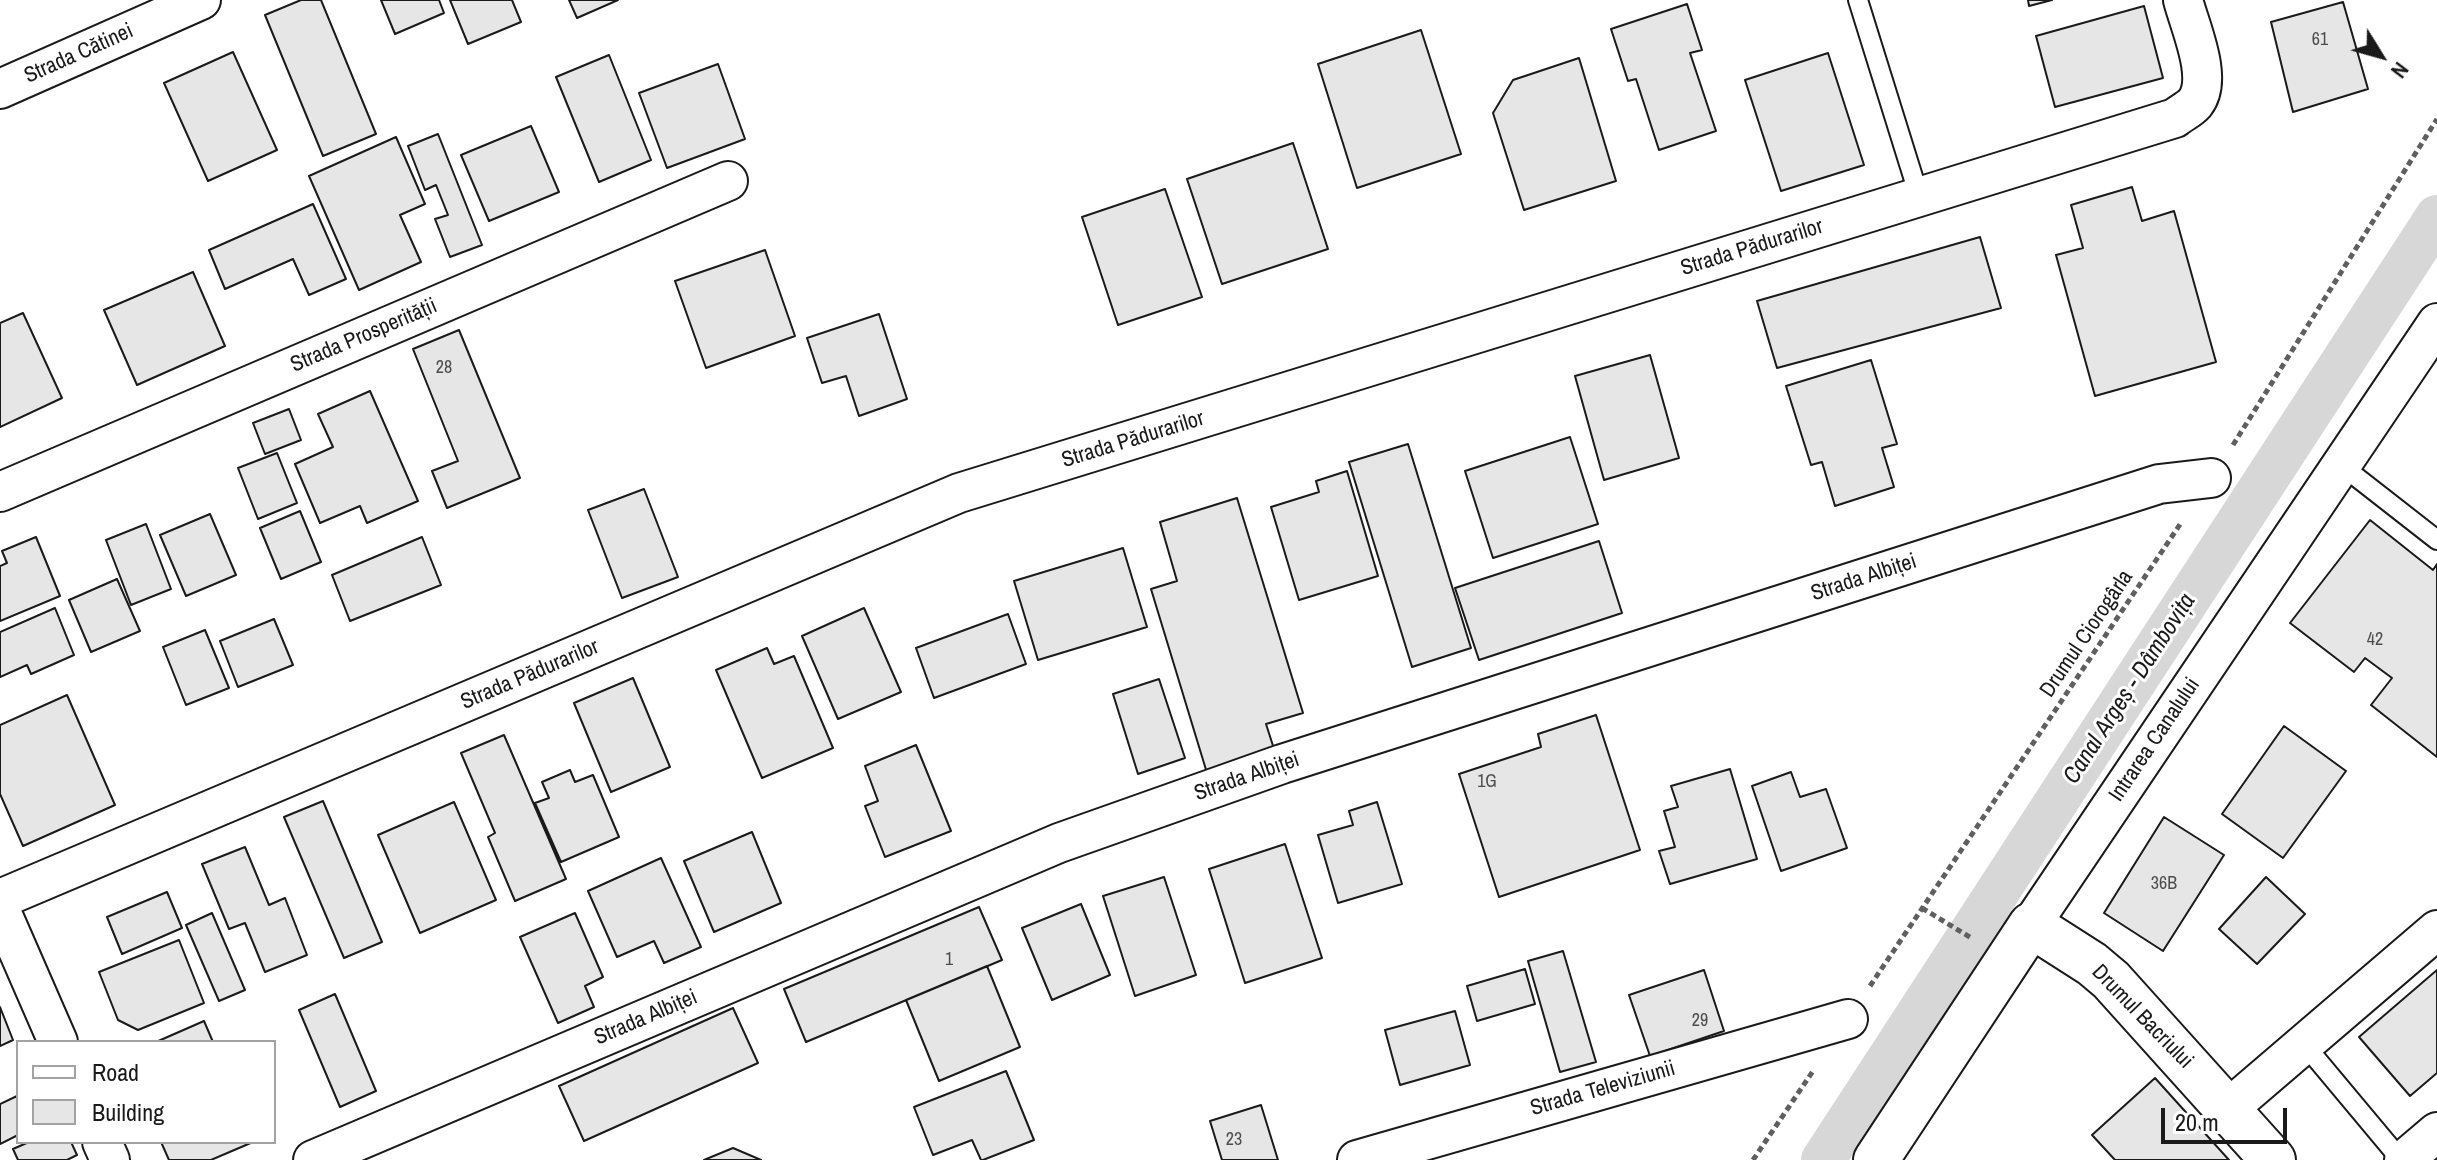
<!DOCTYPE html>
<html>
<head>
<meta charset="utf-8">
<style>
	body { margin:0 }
	#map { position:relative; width:2437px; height:1160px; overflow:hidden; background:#fff; font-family:"Archivo Narrow",sans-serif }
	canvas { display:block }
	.legend { position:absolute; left:16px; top:1040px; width:260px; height:104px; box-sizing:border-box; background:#fff; border:2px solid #a3a3a3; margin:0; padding:10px 14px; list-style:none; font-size:24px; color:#1a1a1a }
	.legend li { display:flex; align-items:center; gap:16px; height:40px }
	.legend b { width:40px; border:2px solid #a3a3a3 }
	.north { position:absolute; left:2341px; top:16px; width:80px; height:80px; -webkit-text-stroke:6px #fff; paint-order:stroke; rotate:127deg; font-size:22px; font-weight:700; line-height:32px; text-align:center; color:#1a1a1a }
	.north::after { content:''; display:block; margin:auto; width:28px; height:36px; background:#1a1a1a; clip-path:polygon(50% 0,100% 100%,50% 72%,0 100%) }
	.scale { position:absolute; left:2161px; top:1108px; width:126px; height:36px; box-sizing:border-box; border:4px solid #1a1a1a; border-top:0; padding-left:10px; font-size:24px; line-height:28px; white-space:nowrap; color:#1a1a1a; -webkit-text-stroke:6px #fff; paint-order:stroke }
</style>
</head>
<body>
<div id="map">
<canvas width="2437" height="1160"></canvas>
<ul class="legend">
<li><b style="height:10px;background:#fff"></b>Road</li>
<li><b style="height:22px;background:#e6e6e6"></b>Building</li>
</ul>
<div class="north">N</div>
<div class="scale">20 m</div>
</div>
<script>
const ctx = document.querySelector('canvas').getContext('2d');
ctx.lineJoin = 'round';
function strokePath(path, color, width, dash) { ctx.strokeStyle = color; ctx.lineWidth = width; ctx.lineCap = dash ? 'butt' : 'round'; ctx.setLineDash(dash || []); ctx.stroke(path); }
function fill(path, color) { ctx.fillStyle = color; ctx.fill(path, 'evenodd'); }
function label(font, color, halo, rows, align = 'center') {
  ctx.font = font + ' "Archivo Narrow",sans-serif'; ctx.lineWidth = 6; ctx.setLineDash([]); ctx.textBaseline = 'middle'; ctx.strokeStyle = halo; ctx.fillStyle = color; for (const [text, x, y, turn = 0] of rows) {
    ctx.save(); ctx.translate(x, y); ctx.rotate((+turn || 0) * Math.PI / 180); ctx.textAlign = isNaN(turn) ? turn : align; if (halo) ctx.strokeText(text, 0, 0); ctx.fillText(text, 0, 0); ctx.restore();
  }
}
strokePath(new Path2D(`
	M1823 1160 2437 217`), '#d7d7d7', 44);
const building = new Path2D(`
	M301 0H321L376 134 323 156 265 15Z
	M381 0H439L444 13 395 34Z
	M450 0H512L521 22 468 44Z
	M569 0H618L577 18Z
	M2028 0H2052L2029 6Z
	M2343 2 2368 89 2293 112 2271 22Z
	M1687 4 1702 50 1690 53 1716 131 1659 150 1636 79 1628 81 1611 29Z
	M2144 6 2163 78 2055 107 2036 36Z
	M1421 30 1461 154 1357 188 1318 64Z
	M233 52 277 150 208 181 164 83Z
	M1828 53 1864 165 1781 191 1745 80Z
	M609 55 651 160 599 182 556 77Z
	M1579 58 1616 181 1524 210 1493 113 1513 80Z
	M718 64 745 139 667 168 639 93Z
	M531 126 559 192 489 221 461 155Z
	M438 134 482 245 450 257 435 219 448 215 436 185 425 190 408 146Z
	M396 137 425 204 400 215 421 262 359 290 309 176Z
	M1293 143 1328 249 1222 284 1187 179Z
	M2132 187 2142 221 2174 211 2216 362 2095 396 2056 255 2083 248 2071 205Z
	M1165 189 1202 297 1118 325 1082 217Z
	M313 204 346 279 309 295 293 259 225 289 209 250Z
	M1980 237 2001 308 1777 368 1757 301Z
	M765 250 795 336 706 368 675 281Z
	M193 272 225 346 137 385 104 310Z
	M23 313 62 398 0 427V323Z
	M879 314 907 399 859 416 846 376 822 383 807 338Z
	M459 330 520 478 447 508 432 471 458 461 413 349Z
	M1650 355 1679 458 1604 480 1575 376Z
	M1871 360 1897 444 1882 448 1894 487 1835 506 1822 462 1811 465 1786 386Z
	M370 391 418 501 367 523 360 506 320 523 295 464 333 447 318 414Z
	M289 409 301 440 265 454 253 423Z
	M1570 437 1598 524 1493 558 1465 471Z
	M1408 444 1471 648 1412 667 1349 462Z
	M277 453 297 503 258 519 238 468Z
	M1347 471 1378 576 1299 600 1271 507 1319 492 1316 481Z
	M644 489 678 577 622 598 588 510Z
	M1237 498 1303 713 1266 724 1275 752 1207 773 1151 589 1177 581 1160 522Z
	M300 511 321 562 281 579 260 528Z
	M210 514 236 575 186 596 160 535Z
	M2370 520 2433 570 2437 564V757L2371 705 2392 678 2365 658 2354 672 2290 623Z
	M146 524 171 589 131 605 106 540Z
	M36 537 60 596 0 621V566L7 563 2 551Z
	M422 537 441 585 350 621 332 575Z
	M1599 541 1622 613 1479 660 1455 588Z
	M1123 548 1147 627 1038 660 1014 581Z
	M117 579 140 631 91 652 69 600Z
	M55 608 74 655 31 674 27 665 0 677V632Z
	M864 608 901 692 838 719 802 636Z
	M1008 614 1026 664 934 698 916 648Z
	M274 619 293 665 238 687 220 641Z
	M205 630 229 688 186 705 163 647Z
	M767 648 774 664 794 656 833 748 762 778 716 670Z
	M633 678 670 767 611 792 574 703Z
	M1159 679 1185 758 1138 774 1113 694Z
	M67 695 115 805 23 846 0 794V725Z
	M1596 715 1640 850 1499 897 1459 774 1541 747 1538 734Z
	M2284 726 2346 771 2283 858 2222 814Z
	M504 735 566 879 515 901 488 837 495 833 461 753Z
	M916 745 951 831 885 857 865 806 878 801 865 766Z
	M1730 769 1757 859 1670 884 1659 851 1675 847 1664 811 1678 807 1671 786Z
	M570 770 575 782 593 775 619 837 561 862 535 803 549 798 542 782Z
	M1791 772 1800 797 1826 789 1847 848 1781 871 1752 786Z
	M323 801 382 942 344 958 284 817Z
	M454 802 496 900 420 933 378 835Z
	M1377 802 1402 884 1338 903 1318 835 1353 825 1349 811Z
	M2164 817 2224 855 2163 951 2104 913Z
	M752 832 781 903 714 932 684 861Z
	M1285 844 1322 958 1245 983 1209 869Z
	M245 847 269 905 285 898 307 955 265 972 245 923 229 929 202 864Z
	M661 858 701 947 664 963 654 941 617 957 588 891Z
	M1164 877 1196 975 1135 996 1103 896Z
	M2266 877 2305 914 2257 964 2219 929Z
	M167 892 182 928 122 954 107 917Z
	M1081 904 1110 975 1052 1000 1022 928Z
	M979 907 1002 960 806 1042 784 989Z
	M212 913 245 990 219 1001 186 925Z
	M575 913 603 977 585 986 594 1007 558 1023 520 937Z
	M179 940 204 1003 138 1030 118 1020 99 972Z
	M1563 951 1596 1062 1560 1072 1528 961Z
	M987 966 1020 1047 939 1081 906 1000Z
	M1525 969 1535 1004 1477 1021 1467 986Z
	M1704 970 1724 1031 1650 1056 1629 995Z
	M2437 970V1073L2410 1096 2359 1037Z
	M335 994 376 1091 340 1107 299 1010Z
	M0 1007 13 1040 0 1046Z
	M733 1008 758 1063 584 1141 559 1086Z
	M1455 1011 1470 1065 1400 1085 1385 1030Z
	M204 1021 213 1042H156Z
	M1006 1071 1034 1140 983 1160H981L972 1140 933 1155 914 1107Z
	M2155 1078 2229 1160H2115L2092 1135Z
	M17 1096 18 1135 0 1144V1104Z
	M1261 1105 1278 1160H1222L1210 1121Z
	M29 1142H71L77 1155 67 1160H18L13 1149Z
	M161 1142H253L211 1160H169Z
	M733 1148 761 1160H704Z`);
fill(building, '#e6e6e6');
strokePath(building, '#1a1a1a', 2);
const service = new Path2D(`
	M1858 0 1919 196
	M2341 465 2437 540
	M2304 1044 2401 1160`);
const minor = new Path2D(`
	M0 89 201 0
	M0 492 728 181
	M0 899 959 493 2175 118C2181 113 2190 109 2195 103 2214 79 2190 27 2183 0
	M0 909 58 1042
	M2031 925 2437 323
	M2228 1109 2437 930
	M102 1142 110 1160
	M313 1160 1059 843 1282 764 2159 484 2211 478
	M1357 1160 1848 1019
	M2404 1160 2437 1132`);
const tertiary = new Path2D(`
	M1876 1160 2031 925 2092 964 2111 980 2273 1160`);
strokePath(service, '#1a1a1a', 22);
strokePath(minor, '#1a1a1a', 42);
strokePath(tertiary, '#1a1a1a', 48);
strokePath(new Path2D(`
	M2233 445 2437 119
	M1922 908 1973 939
	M1870 986 2181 523
	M1753 1160 1813 1071`), '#5f5f5f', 5, [6, 4]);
strokePath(service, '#fff', 18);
strokePath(minor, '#fff', 38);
strokePath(tertiary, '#fff', 44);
label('18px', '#4d4d4d', null, [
	["61",2320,40],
	["28",444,368],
	["42",2375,640],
	["1G",1487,782],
	["36B",2164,884],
	["1",949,960],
	["29",1700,1021],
	["23",1234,1140]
]);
label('22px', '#1a1a1a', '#fff', [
	["Strada Cătinei",79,54,-24],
	["Strada Pădurarilor",1752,248,-17],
	["Strada Prosperității",364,336,-23],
	["Strada Pădurarilor",1133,440,-17],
	["Strada Albiței",1864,578,-18],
	["Drumul Ciorogârla",2087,634,-56],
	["Strada Pădurarilor",530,675,-23],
	["Intrarea Canalului",2155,740,-56],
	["Strada Albiței",1247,777,-19],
	["Drumul Bacriului",2142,1017,46],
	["Strada Albiței",646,1018,-23],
	["Strada Televiziunii",1603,1089,-16]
]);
label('italic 24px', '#1a1a1a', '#fff', [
	["Canal Argeș - Dâmbovița",2130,689,-57]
]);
</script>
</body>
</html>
